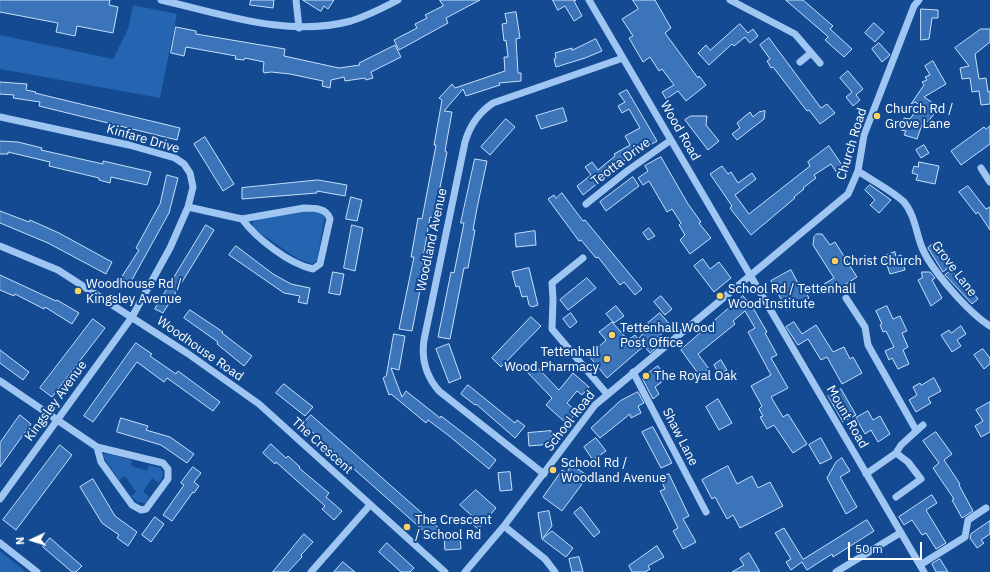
<!DOCTYPE html>
<html>
<head>
<meta charset="utf-8">
<style>
	body { margin:0 }
	#map { position:relative; width:990px; height:572px; overflow:hidden; background:#134a91; font-family:"IBM Plex Sans",sans-serif }
	canvas { display:block }
	.north { position:absolute; left:12px; top:520px; width:40px; height:40px; -webkit-text-stroke:3px #134a91; paint-order:stroke; rotate:266deg; font-size:11px; font-weight:700; line-height:16px; text-align:center; color:#fff }
	.north::after { content:''; display:block; margin:auto; width:14px; height:18px; background:#fff; clip-path:polygon(50% 0,100% 100%,50% 72%,0 100%) }
	.scale { position:absolute; left:848px; top:542px; width:74px; height:18px; box-sizing:border-box; border:2px solid #fff; border-top:0; padding-left:5px; font-size:12px; line-height:14px; white-space:nowrap; color:#fff; -webkit-text-stroke:3px #134a91; paint-order:stroke }
</style>
</head>
<body>
<div id="map">
<canvas width="990" height="572"></canvas>
<div class="north">N</div>
<div class="scale">50 m</div>
</div>
<script>
const ctx = document.querySelector('canvas').getContext('2d');
ctx.lineJoin = 'round';
function fill(path, color) { ctx.fillStyle = color; ctx.fill(path, 'evenodd'); }
function strokePath(path, color, width, dash) { ctx.strokeStyle = color; ctx.lineWidth = width; ctx.lineCap = dash ? 'butt' : 'round'; ctx.setLineDash(dash || []); ctx.stroke(path); }
function label(font, color, halo, rows, align = 'center') {
  ctx.font = font + ' "IBM Plex Sans",sans-serif'; ctx.lineWidth = 4; ctx.setLineDash([]); ctx.textBaseline = 'middle'; ctx.strokeStyle = halo; ctx.fillStyle = color; for (const [text, x, y, turn = 0] of rows) {
    ctx.save(); ctx.translate(x, y); ctx.rotate((+turn || 0) * Math.PI / 180); ctx.textAlign = isNaN(turn) ? turn : align; if (halo) ctx.strokeText(text, 0, 0); ctx.fillText(text, 0, 0); ctx.restore();
  }
}
fill(new Path2D(`
	M133 5 177 14 160 98 0 69V35L113 59 128 29Z
	M302 211 319 212 325 216 317 261 312 264 298 259 253 228 252 224 255 220Z
	M105 453 132 460 131 466 147 471 149 465 161 468C164 474 163 477 159 483L152 478 143 492 149 496 146 503 137 502 131 496 136 492 125 476 119 480 103 456Z
	M0 551 26 572H0Z`), '#2564b0');
const building = new Path2D(`
	M0 0H110L109 5 118 7 113 33 77 26 75 36 56 32 58 23 0 12Z
	M251 0H274L273 8 250 5Z
	M303 0H334L328 9 324 6 321 11Z
	M440 0H480L446 18 448 23 399 50 394 40 417 28 415 24 427 18 425 15 443 6Z
	M553 0H576L574 1 582 16 574 21 565 6 558 10Z
	M633 0H655L671 28 665 33 698 78 699 76 706 85 686 101 678 91 666 99 662 92 674 85 662 69 659 71 650 57 643 62 629 38 633 36 622 19 638 9Z
	M786 0H803L833 26 830 29 852 49 844 57 825 40 828 37Z
	M921 9 938 10V18H932L929 39 921 40Z
	M516 12 520 38 516 39 518 73H521V81L499 83 500 85 466 96 463 89 444 111 452 112 445 151 447 152 434 218 430 217 422 264 425 265 412 331 399 329 414 257H411L418 218 422 219 436 145H434L442 100 439 98 452 84 455 88 505 71 504 57H508L506 40 504 41 502 24 507 23 505 14Z
	M874 23 884 32 875 42 865 33Z
	M740 24 748 33 753 29 758 36 750 43 745 37 734 46 732 44 709 65 698 53 706 45 710 50Z
	M176 27 196 31V34L285 49 284 56 339 68 360 65 359 63 395 45 401 57 371 72 373 78 366 80 365 78 345 81 344 77 331 80 330 88 322 86 323 81 290 74 271 72 264 73 263 70 264 62 245 58 244 60 235 59 236 56 186 47 184 56 171 53Z
	M981 29H990V42L975 54 979 79 986 78 988 92 990 91V104L981 105 979 91 972 92 970 78 962 79 960 68 969 66 955 48Z
	M769 38 821 108 827 104 835 113 820 124 809 110 807 111 773 67 771 68 767 61 770 59 760 45Z
	M596 39 602 51 585 58 556 67 554 59 556 58 555 53 572 48V50Z
	M879 43 890 55 882 62 872 49Z
	M933 61 946 84 924 97 939 107 928 122 924 119 917 139 904 135 906 131 901 130 904 118 910 119 920 105 915 102 911 104 924 85 922 82 927 80 925 77 930 75 925 66Z
	M848 71 863 89 856 95 860 100 853 106 846 97 852 92 840 78Z
	M0 82 27 84 26 90 36 92 35 93 180 128 177 140 39 106 40 102 13 98 14 95 0 94Z
	M627 90 657 141 617 165 618 167 583 195 577 186 591 175 585 167 592 162 598 170 615 156 614 154 630 145 625 136 640 128 629 109 622 113 618 106 625 102 619 94Z
	M563 108 567 121 541 129 536 116Z
	M765 111 764 119 737 140 732 134 740 128 737 123 750 112 753 117 759 112Z
	M691 116H707L706 125 719 141 708 150 685 120Z
	M506 119 515 127 490 155 481 147Z
	M990 126V144L961 165 951 151 984 127 986 129Z
	M205 137 234 184 223 191 194 144Z
	M0 141 18 142 42 148 41 150 103 164V161L151 172 147 185 111 177 110 183 99 180V178L49 166 50 162 8 152V154H0Z
	M924 145 929 153 921 158 916 150Z
	M829 146 844 168 837 173 831 164 814 175 816 178 803 188 804 189 794 197 795 198 751 235 730 208 732 206 710 174 722 166 728 174 731 172 738 183 752 173 756 179 735 195 749 214 810 166 808 162Z
	M661 157 688 204 701 222 699 223 711 238 690 254 680 240 685 235 679 225 681 223 672 209 667 212 649 181 643 185 638 178 648 171 645 166Z
	M475 159 487 161 477 208 473 230H475L468 268H464L450 339 438 337 451 272 454 273 464 223H461Z
	M919 162 939 166 935 184 916 180 918 175 912 173 914 166 918 167Z
	M167 175 178 178 169 213 128 287 119 281 139 250 136 248 160 204Z
	M633 177 639 186 606 211 600 202Z
	M318 180 347 185 345 196 317 191V193L242 199V188Z
	M870 185 891 200 879 213 870 205 875 200 865 190Z
	M968 186 986 209 990 207V230L978 212 976 214 959 192Z
	M562 193 583 221 585 220 642 289 635 295 624 282 620 285 598 257 596 258 581 240 579 241 548 199 554 195 556 198Z
	M351 197 362 200 357 221 346 219Z
	M0 211 29 222 30 220 59 233 112 262 106 274 48 243 0 223Z
	M206 225 214 230 163 313 155 309Z
	M352 225 363 228 355 271 344 268Z
	M649 228 655 236 648 240 643 233Z
	M535 231 536 245 516 247 515 234Z
	M817 234H822L830 245 835 242 857 277 830 294 824 284 834 278 813 245 814 237Z
	M933 244 948 268 943 272 928 248Z
	M236 246 273 274 291 284 310 288 307 304 298 302 300 296 284 293 229 255Z
	M895 252 896 257 901 255 905 270 890 274 884 256Z
	M703 259 710 269 719 262 731 278 714 292 694 266Z
	M529 268 538 305 532 307 529 305 527 296 522 297 519 286 516 287 512 272Z
	M791 270 798 283 800 282 809 298 787 310 771 281Z
	M952 270 966 288 968 286 978 299 972 304 945 275Z
	M333 272 344 274 340 295 329 293Z
	M922 272H930L935 278 932 280 942 298 931 306 918 280 922 278Z
	M0 275 56 301 57 300 79 313 72 324 45 307 44 309 15 294 14 296 0 290Z
	M587 278 596 288 568 310 560 300Z
	M661 296 672 309 665 315 654 302Z
	M743 296 753 308 767 332 765 333 777 355 771 358 788 388 771 397 783 417 788 414 807 444 793 453 774 425 767 429 760 417 763 416 759 409 762 406 751 386 771 375 748 332 755 328 745 311 733 321 735 324 698 354 709 369 700 376 681 350Z
	M616 306 624 316 614 323 606 314Z
	M887 306 893 319 900 316 907 331 902 333 908 347 903 350 909 364 898 369 892 358 889 360 885 351 894 347 886 331 883 332 880 325 882 324 876 311Z
	M190 310 223 332 222 333 252 356 244 366 217 344 218 342 184 318Z
	M571 313 577 322 570 328 563 319Z
	M660 313 671 326 653 341 658 346 650 353 644 346 607 378 589 356 606 340 599 332 612 322 628 340 635 335 638 339 650 326 648 323Z
	M531 317 541 326 501 367 492 358Z
	M93 319 105 328 52 397 40 388Z
	M794 322 802 334 816 325 833 352 844 347 850 359 853 357 862 373 842 384 827 357 821 360 808 339 798 345 786 327Z
	M961 326 966 334 957 340 961 346 952 352 941 335 949 330 951 333Z
	M394 334 405 336 399 370 391 368 402 397 406 391 440 418 441 416 476 443 496 460 489 469 448 435 428 420 426 423 391 394 389 395 383 378 386 376Z
	M136 343 152 354 150 356 176 374 178 371 220 402 213 411 167 378 164 382 137 362 93 422 84 416Z
	M449 344 461 378 449 383 436 349Z
	M983 349 990 358V364L984 369 974 355Z
	M0 350 29 372 23 380 0 363Z
	M721 360 727 370 719 374 714 365Z
	M533 363 559 390 573 373 589 387 582 395 577 391 567 403 577 412 567 424 546 405 552 398 526 371Z
	M658 366 667 378 655 387 659 394 653 399 642 378Z
	M934 378 941 391 928 398 931 403 916 412 909 400 917 395 913 387 920 383 921 385Z
	M284 384 313 407 305 416 276 393Z
	M468 385 515 423 517 420 525 426 515 438 476 404 475 405 461 394Z
	M841 389 856 415 843 422 828 396Z
	M638 392 644 403 638 406 641 413 631 418 630 414 600 438 591 428 620 401Z
	M718 399 732 423 719 430 706 407Z
	M990 402V432L981 437 975 426 983 421 976 410Z
	M868 411 873 420 880 416 890 434 878 442 871 430 865 434 856 418Z
	M20 415 31 424 0 467V443Z
	M311 415 441 530 433 539 303 424Z
	M121 418 148 426 146 430 170 437 194 454 187 463 161 445 117 432Z
	M653 427 672 463 661 468 642 432Z
	M551 431 552 444 529 446 528 433Z
	M936 432 952 454 944 460 960 484 959 485 973 511 962 518 952 500 954 499 933 468 939 463 923 441Z
	M596 438 606 451 593 460 584 447Z
	M821 438 832 458 820 464 809 445Z
	M271 444 286 458 288 456 300 467 299 468 329 493 326 497 342 511 334 520 322 509 325 506 276 462 275 464 263 453Z
	M60 445 72 455 16 530 3 520Z
	M842 458 850 471 840 477 857 507 846 514 827 478 836 462Z
	M572 465 588 476 562 511 543 497 562 470 566 473Z
	M728 466 737 484 752 476 758 488 770 482 783 506 740 528 733 515 727 519 715 497 712 499 702 480Z
	M193 467 201 473 194 482 199 486 194 493 193 492 172 521 163 515 184 485 181 483Z
	M510 472 512 490 500 491 498 473Z
	M669 474 689 516 683 519 696 542 683 549 673 531 678 528 660 491 665 489 660 478Z
	M93 479 115 516 137 532 128 546 117 538 119 535 102 523 80 487Z
	M476 490 496 508 478 529 468 520 472 516 460 505Z
	M932 495 937 503 926 510 946 543 936 549 926 533 922 535 912 520 904 525 899 517Z
	M581 507 600 532 594 537 574 513Z
	M549 511 552 526 543 538 552 531 573 548 566 557 542 539 538 513Z
	M155 517 164 524 151 542 142 535Z
	M867 520 874 531 833 557 832 554 807 570 802 562 791 570 786 562 791 559 775 533 784 528 803 559Z
	M990 521V534L981 540 984 543 977 548 970 538 971 534Z
	M304 534 313 542 301 555 302 557 288 572H273Z
	M460 536 461 549 445 550 444 537Z
	M50 538 82 566 76 572H72L43 547Z
	M387 543 414 568 410 572H401L379 552Z
	M657 546 664 557 648 566 650 569 645 572H632L629 566Z
	M749 553 760 572H732L744 565 740 559Z
	M579 557 583 572H572L569 559Z
	M940 559 948 572H936L932 564Z
	M343 562 355 572H334Z`);
fill(building, '#3c74b9');
strokePath(building, '#c6dffc', 1);
strokePath(new Path2D(`
	M161 0C223 14 287 38 351 21 367 16 383 8 398 0
	M296 0 299 28
	M589 0 924 572
	M730 0 795 34 820 63
	M800 62 811 53
	M0 117 129 145 175 158 184 164 190 173 193 187 188 207 170 248 132 317 0 499
	M981 168 990 182
	M858 171C870 179 894 192 904 202 914 214 916 231 921 245 929 268 969 313 990 326
	M586 204 627 171 671 140
	M188 207 242 219 304 208C314 208 327 208 330 219L320 264 313 269C289 264 256 238 242 219
	M0 246 58 270 187 353 259 404 445 572
	M583 258 552 283 553 299 552 329 607 394
	M846 298 865 327 868 345 916 430
	M633 372 706 512
	M0 381 97 447 163 463 168 469V479L146 509 141 510 132 505 101 462 97 447
	M544 474 439 391C426 376 421 360 424 340L465 142C470 125 478 113 493 103L623 58
	M866 474 896 453 901 445 923 425
	M896 497 921 479 908 462 896 453
	M504 526 545 559 555 572
	M0 543 37 572
	M920 565 965 537 968 520 986 508
	M311 572 370 505
	M465 572 504 526 595 405 848 194 858 171 864 135 914 6 919 0
	M836 572 900 533`), '#9fc5f2', 7);
for (const [x, y, r, color] of [
	[877,116,4,"#ffd160"],
	[835,261,4,"#ffd160"],
	[78,291,4,"#ffd160"],
	[720,296,4,"#ffd160"],
	[612,335,4,"#ffd160"],
	[607,359,4,"#ffd160"],
	[646,376,4,"#ffd160"],
	[553,470,4,"#ffd160"],
	[407,527,4,"#ffd160"]
]) { const dot = new Path2D(); dot.arc(x, y, r, 0, 2 * Math.PI); ctx.fillStyle = color; ctx.fill(dot); strokePath(dot, '#134a91', 1.5); }
label('13px', '#fff', '#134a91', [
	["Church Rd /",885,109],
	["Grove Lane",885,124],
	["Christ Church",843,261],
	["Woodhouse Rd /",86,284],
	["Kingsley Avenue",86,299],
	["School Rd / Tettenhall",728,289],
	["Wood Institute",728,304],
	["Tettenhall Wood",620,328],
	["Post Office",620,343],
	["Tettenhall",599,352,"right"],
	["Wood Pharmacy",599,367,"right"],
	["The Royal Oak",654,376],
	["School Rd /",561,463],
	["Woodland Avenue",561,478],
	["The Crescent",415,520],
	["/ School Rd",415,535]
], 'left');
label('13px', '#fff', '#134a91', [
	["Wood Road",680,131,60],
	["Kinfare Drive",143,139,16],
	["Church Road",852,144,-73],
	["Teotta Drive",621,162,-37],
	["Woodland Avenue",432,240,-78],
	["Grove Lane",954,269,53],
	["Woodhouse Road",200,349,35],
	["Kingsley Avenue",56,401,-54],
	["Mount Road",847,417,60],
	["School Road",570,421,-52],
	["Shaw Lane",680,437,63],
	["The Crescent",322,446,42]
]);
</script>
</body>
</html>
